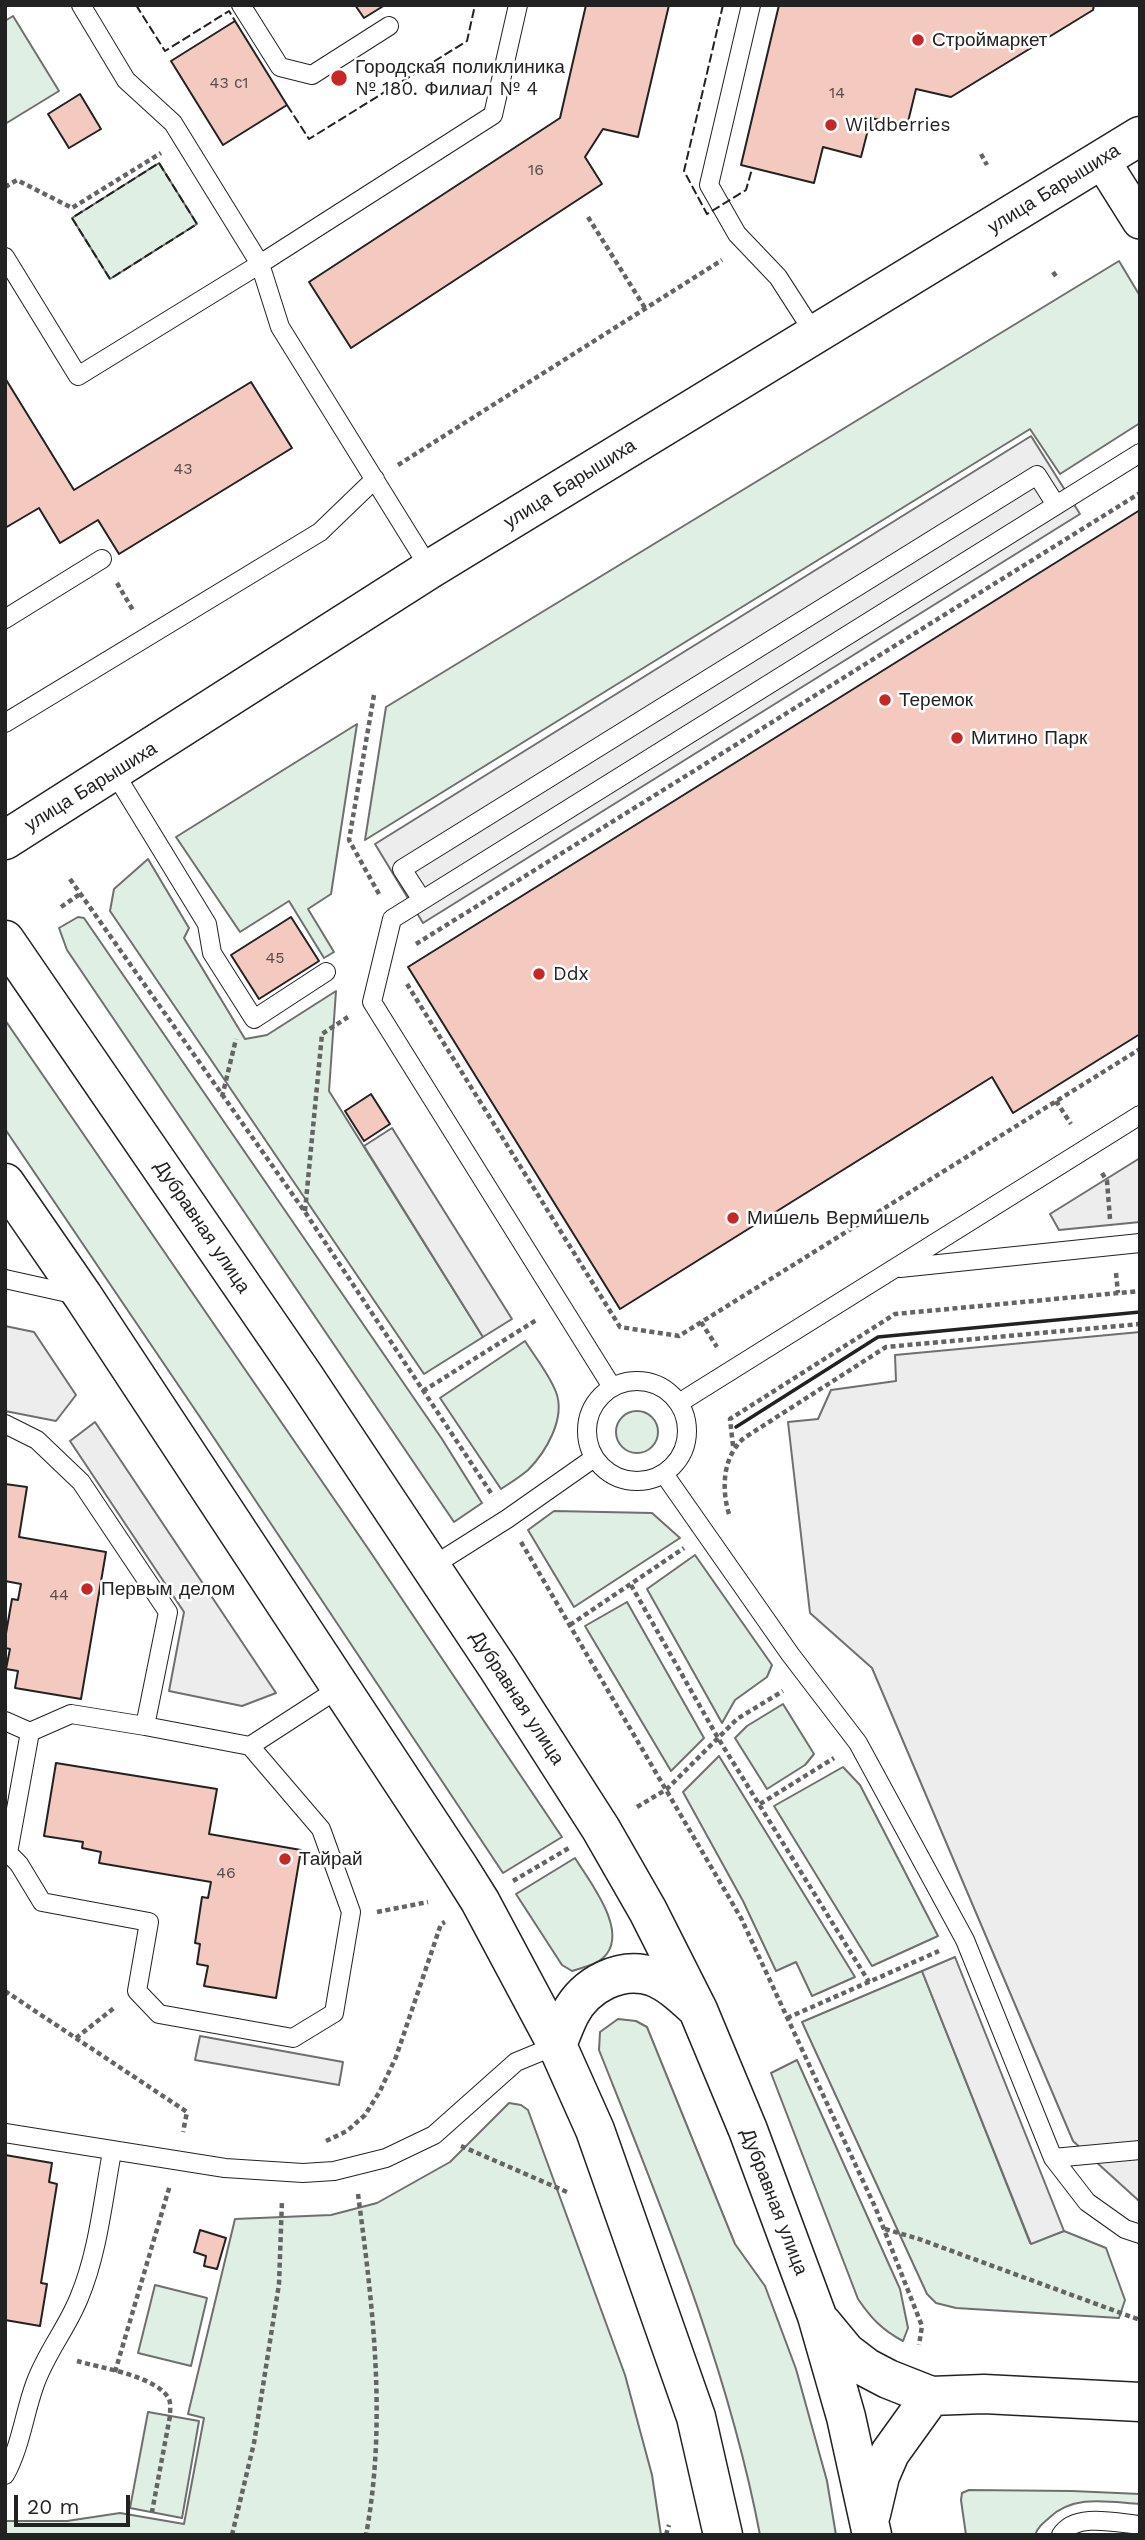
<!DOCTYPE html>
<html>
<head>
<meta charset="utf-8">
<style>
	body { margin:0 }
	#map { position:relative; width:1145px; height:2540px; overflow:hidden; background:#fff; font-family:"Work Sans",sans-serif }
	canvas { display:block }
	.frame { position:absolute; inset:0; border:7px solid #222; pointer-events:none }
	.scale { position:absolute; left:14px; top:2495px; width:116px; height:32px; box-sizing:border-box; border:4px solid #222; border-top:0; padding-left:9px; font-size:21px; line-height:24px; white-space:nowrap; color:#222; -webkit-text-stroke:5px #fff; paint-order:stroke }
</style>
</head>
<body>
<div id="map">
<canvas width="1145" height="2540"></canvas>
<div class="frame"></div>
<div class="scale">20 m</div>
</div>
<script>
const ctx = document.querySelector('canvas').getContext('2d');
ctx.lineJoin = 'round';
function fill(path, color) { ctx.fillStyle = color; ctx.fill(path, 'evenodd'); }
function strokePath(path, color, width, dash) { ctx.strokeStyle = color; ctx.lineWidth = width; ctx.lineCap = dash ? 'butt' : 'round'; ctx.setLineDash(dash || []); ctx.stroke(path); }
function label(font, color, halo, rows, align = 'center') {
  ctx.font = font + ' "Work Sans",sans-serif'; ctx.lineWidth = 5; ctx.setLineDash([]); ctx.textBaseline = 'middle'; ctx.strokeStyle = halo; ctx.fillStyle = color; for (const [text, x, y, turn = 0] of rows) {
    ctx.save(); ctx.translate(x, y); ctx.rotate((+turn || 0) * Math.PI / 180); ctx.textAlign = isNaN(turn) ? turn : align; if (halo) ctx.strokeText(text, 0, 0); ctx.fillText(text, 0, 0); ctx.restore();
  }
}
const green = new Path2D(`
	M13 16 59 91 5 124V21Z
	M159 163 197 224 110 279 72 218Z
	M1119 261 1140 296V423L1060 474 1030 429 365 840 386 707Z
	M357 724 331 894 308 909 334 952 324 958 289 901 240 932 176 837Z
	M148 859 189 928 184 938 245 1039 267 1035 336 991 329 1091 483 1337 424 1374 110 911 114 889Z
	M78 917 84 918 442 1439 482 1503 454 1522 67 950 59 928Z
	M5 1020 367 1547 562 1837 503 1873 204 1423 5 1129Z
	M525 1341C535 1357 549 1374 556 1392 566 1418 546 1452 528 1470 520 1477 510 1483 501 1489L440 1398Z
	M616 1432a21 21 0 1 1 42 0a21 21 0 1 1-42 0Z
	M554 1511 652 1513 680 1538 574 1607 528 1530Z
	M695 1555 772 1665 767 1677 735 1700 722 1723 647 1589Z
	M627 1602 704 1738 671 1771 585 1626Z
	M783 1704 814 1754 805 1765 767 1789 735 1738 747 1726Z
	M719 1756 855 1977 812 1996 796 1962 776 1971 743 1901 683 1792Z
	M843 1767 860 1785 938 1936 872 1966 774 1806Z
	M575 1858C589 1881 631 1933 603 1958 596 1965 581 1968 572 1971L562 1965 516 1894Z
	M922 1971 1030 2243 1064 2231 1106 2248 1125 2300 1119 2318 956 2308 936 2303 927 2294 802 2022Z
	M618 2019 636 2021 647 2027 735 2244 765 2286 796 2369 827 2481 836 2535H760C728 2367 662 2209 599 2050L600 2032Z
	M797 2060 900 2289 908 2328 903 2341C882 2330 871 2318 858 2299L771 2073Z
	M509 2103 521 2105 528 2110 625 2375 652 2475 661 2535H5V2521H67L120 2513 184 2524 204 2418 188 2414 235 2219 331 2215 377 2203 450 2162Z
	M155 2285 207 2298 191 2366 138 2353Z
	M148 2412 199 2421 182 2518 130 2508Z
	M969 2490 1072 2491 1140 2494V2504C1108 2502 1074 2494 1049 2518 1043 2523 1038 2527 1035 2535H966L961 2500 962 2493Z`);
fill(green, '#e0efe3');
strokePath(green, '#6f6f6f', 2);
const parking = new Path2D(`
	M1031 436 1080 514 423 923 375 844Z
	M392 1128 512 1319 483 1337 364 1146Z
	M1140 1158V1222L1059 1230 1050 1214Z
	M5 1326 34 1332 76 1395 56 1421 5 1411Z
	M1140 1332V2200H1138L1073 2141 872 1668 810 1613 788 1422 818 1419 831 1390 896 1381 895 1355Z
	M95 1422 276 1693 242 1706 169 1691 184 1612 70 1441Z
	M955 1957 1064 2231 1031 2244 922 1971Z
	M200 2036 343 2062 339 2085 195 2060Z`);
fill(parking, '#ededed');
strokePath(parking, '#6f6f6f', 2);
const building = new Path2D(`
	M355 5H385L364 18Z
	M586 5H669L638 137 603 129 585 157 602 184 351 348 309 282 560 118Z
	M779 5H1094L1093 10 951 97 916 89 907 126 871 118 861 157 823 147 814 183 741 165Z
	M235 21 287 105 223 145 171 61Z
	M80 94 101 129 69 148 48 114Z
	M5 378 74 490 251 382 292 448 119 554 98 520 60 543 39 508 5 528Z
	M1140 510V1034L1013 1113 992 1077 620 1309 408 967Z
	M291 917 319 961 259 999 231 955Z
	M371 1094 390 1124 364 1141 345 1111Z
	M5 1484 27 1487 19 1537 106 1552 81 1699 15 1688 18 1671 6 1669 10 1649 5 1648V1639L12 1599 18 1600 21 1584 5 1581Z
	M56 1763 217 1789 209 1834 301 1850 276 1998 204 1986 208 1966 197 1964 200 1944 195 1943 202 1897 208 1898 211 1882 99 1863 101 1852 82 1848 83 1842 44 1836Z
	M5 2155 52 2163 49 2182 57 2184 41 2283 47 2284 40 2326 5 2320Z
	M200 2230 226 2238 217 2269 204 2266 206 2256 194 2252Z`);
fill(building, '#f3c9c0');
strokePath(building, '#222', 2);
const lane = new Path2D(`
	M81 5 126 80 173 123 260 264 493 115 518 5
	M241 5 280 67 312 75 389 26
	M751 5 709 185 737 234 778 277 814 333
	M5 257 78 376 260 264 280 327 430 569
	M5 619 102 559
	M5 723 320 532 375 479
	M114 772 207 924 212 953 254 1019 326 972
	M422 900 402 869 1037 475 1056 505
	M900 1268 1140 1243
	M5 1279 77 1295
	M587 1431a50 50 0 1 1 100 0a50 50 0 1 1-100 0Z
	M612 1387 372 1002 392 919 1140 453
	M679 1403 1140 1115
	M5 1424 37 1440 81 1482 168 1612 145 1726 250 1746 341 1687
	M664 1474 790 1654 858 1743 965 1940 1053 2158 1087 2202 1125 2229 1140 2234
	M431 1567 507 1519 594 1458
	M5 1721 30 1732
	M145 1726 71 1714 30 1732 8 1853 19 1864 42 1902 149 1922 137 1991 159 2014 293 2038 334 2013 351 1912 321 1829 250 1746
	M5 2133 225 2168 303 2173 334 2171 386 2158 434 2135 516 2062 557 2045
	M1053 2158 1140 2150
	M5 2475C21 2446 24 2414 35 2384 46 2353 67 2328 79 2298 98 2253 103 2200 112 2152
	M1061 2535C1075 2512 1117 2523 1140 2525`);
const street = new Path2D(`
	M1101 159 1140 221`);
const secondary = new Path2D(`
	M5 840 430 569 1140 136
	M5 940 304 1376 498 1668 601 1829 648 1911 698 2010 748 2130 817 2316 846 2417 872 2535
	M5 1183 83 1296 458 1866 480 1901 557 2045 595 2130 696 2417 723 2535
	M557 2045C561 2035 565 2024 570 2014 585 1985 621 1965 654 1977 669 1983 682 1995 694 2006
	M822 2323 846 2352 867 2368 888 2379 931 2396 984 2394 1140 2402
	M871 2514 880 2476 890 2453 931 2396`);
strokePath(lane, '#222', 20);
strokePath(street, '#222', 38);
strokePath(secondary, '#222', 41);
strokePath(new Path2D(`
	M981 154 987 165
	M5 187 17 180 72 208 161 153
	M588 217 645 308
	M1053 272 1058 279
	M398 465 722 260
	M117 583 134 612
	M374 695 349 840 379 894
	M70 879 305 1212 493 1496
	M61 907 80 894
	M416 944 1140 493
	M407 984 620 1327 679 1336 1140 1049
	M222 1097 236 1039
	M1056 1101 1071 1124
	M1102 1173 1107 1181 1110 1219
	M305 1211 322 1034 348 1017
	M1116 1273 1118 1293
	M701 1322 717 1347
	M423 1391 538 1319
	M733 1446 730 1419 895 1314 1140 1291
	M729 1514C721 1488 723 1456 744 1438L886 1347 1140 1324
	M521 1542 741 1918 876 2209 922 2326 919 2345
	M631 1585 718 1738 869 1982
	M570 1625 684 1548
	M760 1804 834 1758
	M637 1807 667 1789 737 1719 783 1691
	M513 1881 569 1848
	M377 1912 428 1902
	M5 1991 187 2112 183 2132
	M787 2018 939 1951
	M76 2038 114 2008
	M326 2141 347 2131 365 2115 380 2091 396 2057 441 1924 445 1922
	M461 2146 567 2192
	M358 2194C373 2307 387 2422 366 2535
	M885 2229 919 2239 1140 2320
	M77 2361C101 2368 157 2376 169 2399 171 2404 170 2411 170 2416L152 2512
	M115 2372 170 2185
	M232 2535 254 2443 279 2284 282 2200
	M666 2535 669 2525`), '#646464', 4.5, [5, 3.5]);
strokePath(lane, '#fff', 18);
strokePath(street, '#fff', 35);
strokePath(secondary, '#fff', 38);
strokePath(new Path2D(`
	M136 5 165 51 229 11 235 21
	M723 5 684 171 707 214 746 190 752 169
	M287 105 309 139 467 41 475 5
	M159 163 197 224 110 279 72 218Z`), '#222', 2, [9, 3.5]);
strokePath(new Path2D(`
	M736 1427 878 1337 1140 1312`), '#222', 3.5);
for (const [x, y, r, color] of [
	[918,40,7,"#c62828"],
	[339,78,9,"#c62828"],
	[831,125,7,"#c62828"],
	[885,700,7,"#c62828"],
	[957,738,7,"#c62828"],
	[539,974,7,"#c62828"],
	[733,1218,7,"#c62828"],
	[87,1589,7,"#c62828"],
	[285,1859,7,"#c62828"]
]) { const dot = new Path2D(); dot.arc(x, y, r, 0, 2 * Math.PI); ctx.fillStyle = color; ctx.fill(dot); strokePath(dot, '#fff', 2.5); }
label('16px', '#564c4a', null, [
	["43 с1",229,83],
	["14",837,93],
	["16",536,170],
	["43",183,469],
	["45",275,958],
	["44",59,1595],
	["46",226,1873]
]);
label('19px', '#222', '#fff', [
	["Строймаркет",932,40],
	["Городская поликлиника",355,67],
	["№ 180. Филиал № 4",355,89],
	["Wildberries",845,125],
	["Теремок",899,700],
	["Митино Парк",971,738],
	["Ddx",553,974],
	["Мишель Вермишель",747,1218],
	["Первым делом",101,1589],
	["Тайрай",299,1859]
], 'left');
label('19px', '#222', '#fff', [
	["улица Барышиха",1054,189,-32],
	["улица Барышиха",570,484,-32],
	["улица Барышиха",91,787,-32],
	["Дубравная улица",202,1227,56],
	["Дубравная улица",517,1698,57],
	["Дубравная улица",774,2202,69]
]);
</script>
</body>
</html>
